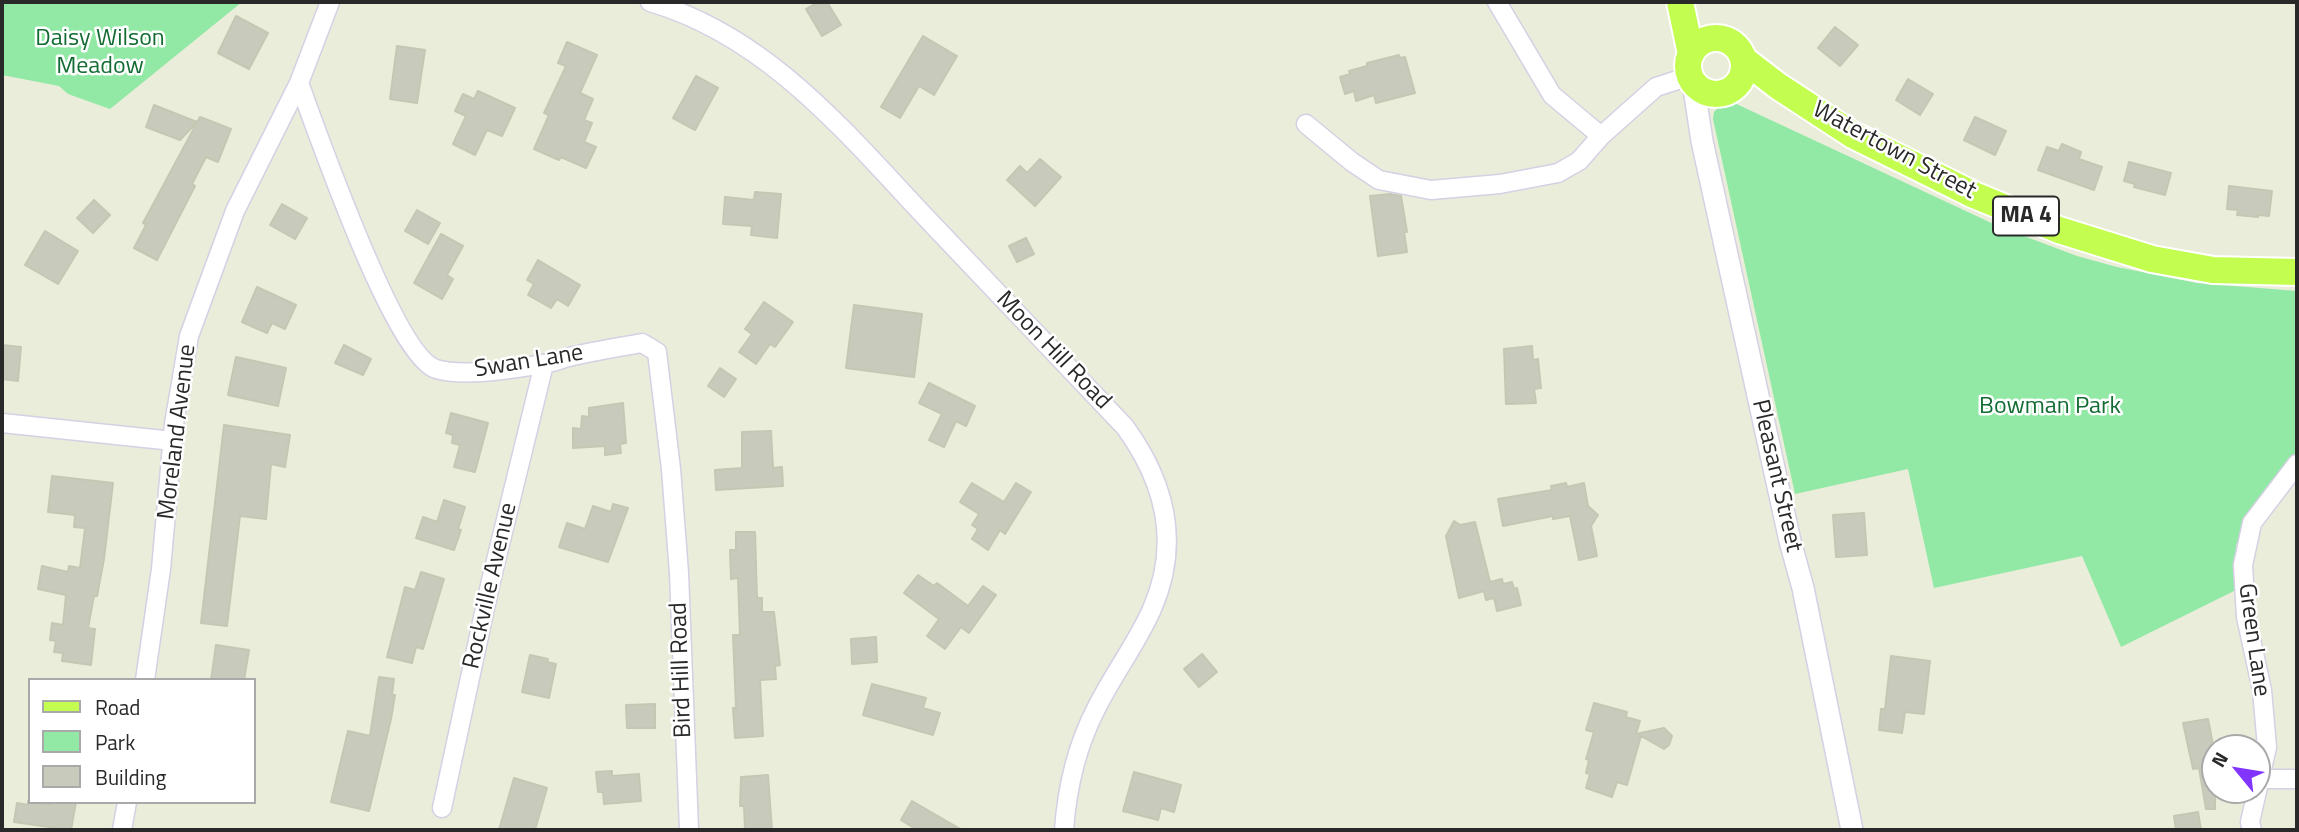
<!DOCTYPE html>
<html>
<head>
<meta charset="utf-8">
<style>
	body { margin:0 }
	#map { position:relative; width:2299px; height:832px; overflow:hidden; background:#eaedda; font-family:"Titillium Web",sans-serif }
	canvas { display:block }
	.frame { position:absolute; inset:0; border:4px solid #292929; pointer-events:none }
	.legend { position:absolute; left:28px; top:678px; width:228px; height:126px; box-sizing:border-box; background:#fff; border:2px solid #a9a9a9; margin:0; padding:9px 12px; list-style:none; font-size:21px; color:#292929 }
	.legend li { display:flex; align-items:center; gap:14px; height:35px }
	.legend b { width:35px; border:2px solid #a9a9a9 }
	.north { position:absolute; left:2201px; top:734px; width:70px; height:70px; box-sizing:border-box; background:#fff; border:2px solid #a9a9a9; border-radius:50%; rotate:300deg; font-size:19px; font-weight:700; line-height:28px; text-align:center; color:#292929 }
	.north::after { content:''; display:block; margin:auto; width:24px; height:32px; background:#8235ff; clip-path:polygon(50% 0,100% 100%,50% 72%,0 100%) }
</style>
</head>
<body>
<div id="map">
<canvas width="2299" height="832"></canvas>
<div class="frame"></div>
<ul class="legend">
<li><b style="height:9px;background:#c3fd4f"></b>Road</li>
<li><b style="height:19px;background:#91e9a5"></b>Park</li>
<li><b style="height:19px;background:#c8cbbc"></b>Building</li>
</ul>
<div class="north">N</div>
</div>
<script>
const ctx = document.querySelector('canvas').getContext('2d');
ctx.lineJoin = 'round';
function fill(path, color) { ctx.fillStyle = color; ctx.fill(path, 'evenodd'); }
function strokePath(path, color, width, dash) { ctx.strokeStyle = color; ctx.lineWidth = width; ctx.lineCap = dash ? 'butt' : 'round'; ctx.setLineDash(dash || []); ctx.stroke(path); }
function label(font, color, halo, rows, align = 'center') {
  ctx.font = font + ' "Titillium Web",sans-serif'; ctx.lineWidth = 5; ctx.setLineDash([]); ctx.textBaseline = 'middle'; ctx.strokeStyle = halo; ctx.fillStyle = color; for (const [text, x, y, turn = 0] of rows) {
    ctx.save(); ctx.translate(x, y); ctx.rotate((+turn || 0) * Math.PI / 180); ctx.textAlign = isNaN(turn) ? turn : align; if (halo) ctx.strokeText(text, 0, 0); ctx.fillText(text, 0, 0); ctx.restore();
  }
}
fill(new Path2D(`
	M2 2H242L110 109 68 94 59 86 2 75Z
	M1724 101H1730L2000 227 2077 256 2117 267 2197 283 2297 291V453L2236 545V590L2121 647 2082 556 1934 588 1908 469 1795 494 1713 119 1714 112Z`), '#91e9a5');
const building = new Path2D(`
	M818 2H827L841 25 822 36 806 9Z
	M236 16 268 33 249 69 218 53Z
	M1835 27 1858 45 1840 66 1818 48Z
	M923 36 957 56 934 95 919 86 900 118 881 107Z
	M567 42 597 55 580 93 593 99 584 120 592 123 584 142 596 147 586 168 561 157 559 160 534 149 549 115 544 113 566 66 558 63Z
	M397 46 425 50 417 103 390 99Z
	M1399 55 1400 58 1405 57 1415 93 1376 103 1374 95 1356 101 1354 91 1345 94 1340 77 1350 74 1349 71 1367 66V63Z
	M696 76 718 88 695 130 673 118Z
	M1908 79 1933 94 1920 115 1896 100Z
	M478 91 515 108 502 136 487 130 475 155 453 144 466 116 455 111 463 94 474 99Z
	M154 105 197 122 180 140 146 127Z
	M200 117 231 129 218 162 206 157 192 184 195 186 157 260 134 248 146 225 143 223Z
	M1975 117 2006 131 1995 155 1964 140Z
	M2062 144 2081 152 2079 159 2102 167 2094 190 2038 170 2047 147 2059 151Z
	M1040 159 1061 177 1035 206 1007 180 1020 166 1027 173Z
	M2129 162 2171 173 2165 195 2134 187 2135 184 2124 181Z
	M2229 186 2272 191 2269 216 2258 215V217L2237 215 2238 210 2227 209Z
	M755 192 781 194 777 238 751 235 752 226 723 224 725 197 754 200Z
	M1390 194 1401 196 1407 232H1404L1407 252 1378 256 1370 196Z
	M94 200 110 215 93 233 77 218Z
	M282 204 307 218 295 239 270 225Z
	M417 210 440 223 428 244 405 231Z
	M45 231 78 251 58 284 25 265Z
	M441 234 463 246 447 275 453 279 442 299 414 283Z
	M1026 238 1034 254 1017 262 1009 246Z
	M538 260 580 285 568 306 557 299 551 308 528 295 534 284 527 280Z
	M257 287 296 305 285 329 272 323 267 333 242 322Z
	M764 302 793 322 775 347 770 344 756 364 739 352 752 334 745 329Z
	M854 305 922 314 914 377 846 368Z
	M2 345 21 347 18 381 2 379Z
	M344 345 371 359 363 375 335 363Z
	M1532 346 1533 360 1538 359 1541 388 1534 389 1536 403 1506 404 1504 349Z
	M236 357 286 368 278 406 228 395Z
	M720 368 736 379 724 397 708 386Z
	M929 383 975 406 966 426 956 421 944 447 929 440 942 414 919 403Z
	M623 403 626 443 620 444 621 453 605 455V446L573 448V428L581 429 582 416 589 417V408Z
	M451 413 488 423 475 472 454 467 460 445 452 443 453 435 446 433Z
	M224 425 290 435 285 467 271 464 266 519 240 516 227 626 201 623Z
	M771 431 773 468 782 467 783 486 716 490 715 470 742 468V432Z
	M52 476 113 483 104 559 97 596H94L88 628 95 629 91 665 62 661 63 653 54 652 56 641 50 640 52 623 63 625 66 595 38 589 42 566 68 572 69 566 80 568 85 528 74 527 75 515 48 512Z
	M972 483 1004 502 1016 483 1031 492 1005 534 1000 530 988 550 972 539 978 529 972 525 979 514 960 502Z
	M1566 483 1567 487 1584 483 1588 506 1598 515 1591 526 1597 556 1579 560 1570 516 1553 519V516L1503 526 1498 499 1552 490 1551 486Z
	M444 500 465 507 458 529 461 530 454 550 416 538 423 517 437 522Z
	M613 504 628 508 608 562 559 547 567 523 585 529 593 506 611 512Z
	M1864 513 1867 555 1836 557 1833 515Z
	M1454 521 1460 525 1475 522 1490 582 1502 579 1503 584 1512 582 1514 589 1517 588 1521 605 1497 611 1494 598 1486 600 1484 591 1459 598 1446 536Z
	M736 532H755L757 598H762V612H774L780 665 775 666 776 679 760 680 763 736 735 738 733 708H736L733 635H740L738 578 731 579 730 550H736Z
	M421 572 444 579 423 649 416 647 412 663 387 657 405 587 415 590Z
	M918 575 934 586 937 583 968 606 983 586 996 595 969 633 961 627 945 649 927 636 939 619 904 593Z
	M876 637 877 662 852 664 851 639Z
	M216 645 249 650 244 680H211Z
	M1202 654 1217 672 1199 687 1184 669Z
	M530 655 548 659 547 662 556 664 549 698 522 692Z
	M1891 656 1930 661 1924 714 1905 712 1902 733 1879 730 1881 709H1885Z
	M379 677 394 679 392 695H395L391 719 369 811 331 802 348 731 370 736Z
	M872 684 926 698 923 708 940 713 933 735 863 715Z
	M1594 703 1627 712 1626 717 1640 721 1636 734 1664 728 1672 736 1669 745 1664 749 1641 736 1627 785 1617 782 1612 797 1586 788 1590 774 1586 773 1589 760 1586 759 1594 732 1586 730Z
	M655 704V728H627L626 705Z
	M2208 719 2215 755V809H2206L2199 768 2193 769 2183 723Z
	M612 771V776L639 774 641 801 604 804 603 792H598L596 772Z
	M1134 772 1181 785 1174 812 1161 808 1158 820 1123 811Z
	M768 775 772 830H745L744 806H740L741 777Z
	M514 778 547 788 535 830H499Z
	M28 801 51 805V802H76L71 830 14 822 17 803 28 805Z
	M912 801 962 830H917L901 820Z
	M2198 812 2201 830H2176L2174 816Z`);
fill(building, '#c8cbbc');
strokePath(building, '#c4c8b3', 2);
const minor = new Path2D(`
	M650 2C771 37 851 139 934 226 998 293 1062 360 1125 427 1165 482 1181 543 1152 609 1137 643 1114 673 1097 707 1077 745 1067 788 1064 830
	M1497 2 1552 95 1601 136
	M299 83C317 131 394 355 436 369 462 377 515 369 542 364 553 363 563 358 573 356 596 351 619 347 642 343L657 352 671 469 679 573 689 830
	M1306 124 1352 162 1379 180 1431 190 1500 184 1558 173 1579 161 1601 136 1656 87 1690 76
	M2 423 173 441
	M145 680 161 569 174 424 189 336 235 211 299 83 330 2
	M2260 779H2297
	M442 808 490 585 544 364
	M122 830 127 802
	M2252 830 2250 822 2267 747 2262 690 2246 617 2243 565 2252 523 2297 464`);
const tertiary = new Path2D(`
	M1693 82 1702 141 1790 541 1803 588 1852 830`);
const primary = new Path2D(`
	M1680 2 1691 54
	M1688 66a28 28 0 1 1 56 0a28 28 0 1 1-56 0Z
	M1743 59 1778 86 1853 135 1974 195 2059 230 2152 259 2213 270 2297 272`);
strokePath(minor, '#d7cfe4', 21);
strokePath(tertiary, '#d7cfe4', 24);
strokePath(primary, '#fff', 30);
strokePath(minor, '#fff', 18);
strokePath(tertiary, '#fff', 21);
strokePath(primary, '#c3fd4f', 26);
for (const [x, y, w] of [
	[2026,216,66]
]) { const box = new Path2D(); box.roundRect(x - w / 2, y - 19.5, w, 39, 5); ctx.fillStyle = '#fff'; ctx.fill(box); strokePath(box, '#292929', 2); }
label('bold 23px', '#292929', null, [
	["MA 4",2026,216]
]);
label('24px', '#136c33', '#fff', [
	["Daisy Wilson",100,39],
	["Meadow",100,67],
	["Bowman Park",2050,407]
]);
label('24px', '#292929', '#fff', [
	["Watertown Street",1894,151,28],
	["Moon Hill Road",1053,351,46],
	["Swan Lane",529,362,-9],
	["Moreland Avenue",178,432,-83],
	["Pleasant Street",1776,476,77],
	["Rockville Avenue",491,586,-77],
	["Green Lane",2253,640,82],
	["Bird Hill Road",682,670,-92]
]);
</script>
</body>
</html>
